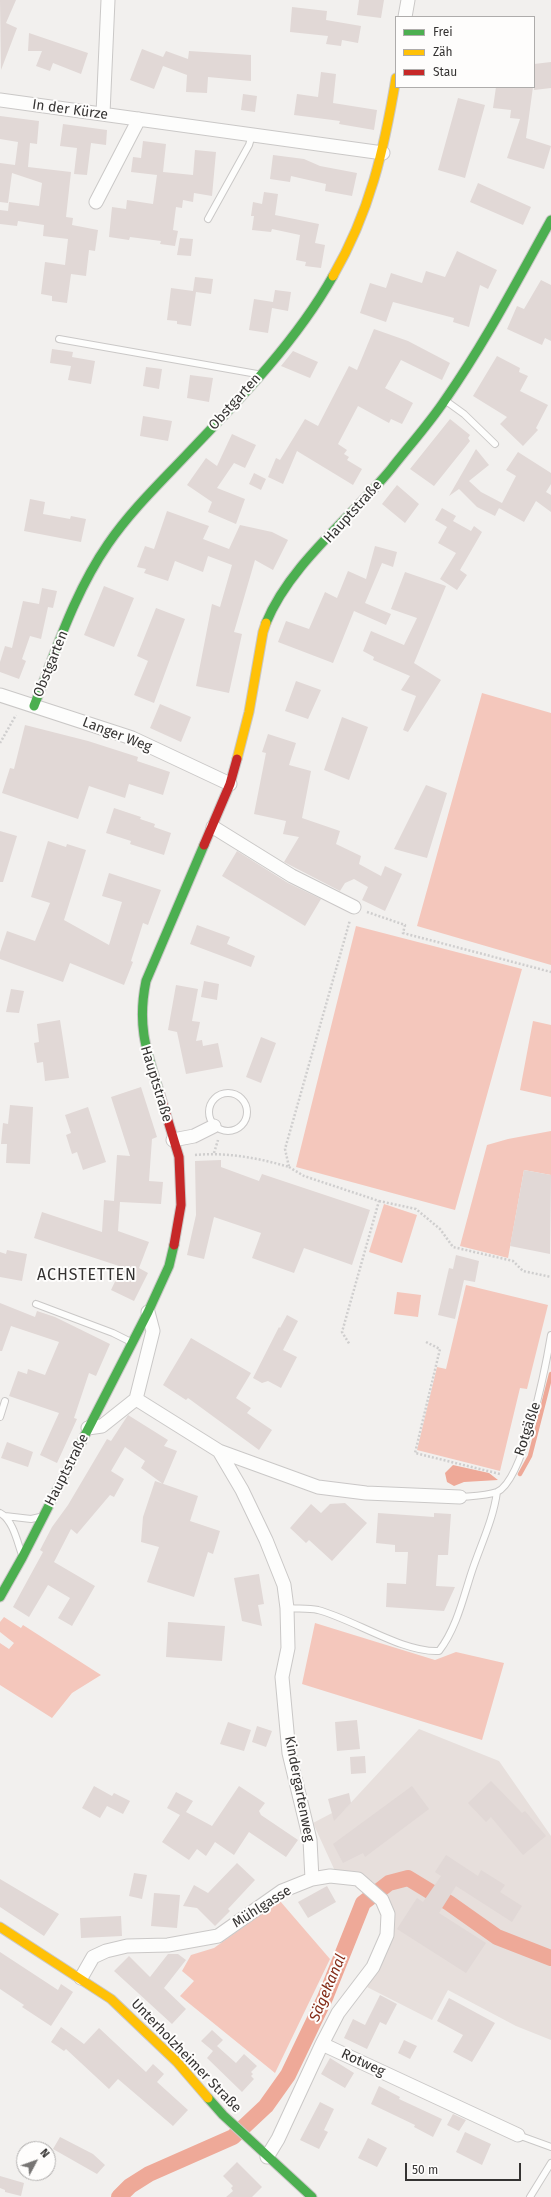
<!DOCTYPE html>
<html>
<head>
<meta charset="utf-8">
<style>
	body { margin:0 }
	#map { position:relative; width:551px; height:2197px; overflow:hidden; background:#f2f0ee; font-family:"Fira Sans",sans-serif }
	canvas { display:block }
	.legend { position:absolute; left:395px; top:16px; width:140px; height:72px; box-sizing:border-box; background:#fefdfc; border:1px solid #aeacab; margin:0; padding:5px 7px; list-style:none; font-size:12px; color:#353332 }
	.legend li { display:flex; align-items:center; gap:8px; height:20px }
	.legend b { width:20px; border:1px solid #aeacab }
	.north { position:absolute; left:16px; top:2141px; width:40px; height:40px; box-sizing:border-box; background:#fefdfc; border:1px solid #aeacab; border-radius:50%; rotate:49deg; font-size:11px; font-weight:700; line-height:16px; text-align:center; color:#353332 }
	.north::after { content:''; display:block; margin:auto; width:14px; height:18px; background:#777574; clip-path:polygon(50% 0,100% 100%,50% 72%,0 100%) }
	.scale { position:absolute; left:405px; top:2163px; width:116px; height:18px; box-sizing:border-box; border:2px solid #353332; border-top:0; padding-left:5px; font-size:12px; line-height:14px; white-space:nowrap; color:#353332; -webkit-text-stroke:3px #fefdfc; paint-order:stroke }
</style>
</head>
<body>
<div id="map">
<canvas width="551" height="2197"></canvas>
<ul class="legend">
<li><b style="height:5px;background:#4caf50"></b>Frei</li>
<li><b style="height:5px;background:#ffc107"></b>Zäh</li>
<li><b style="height:5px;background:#c62828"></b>Stau</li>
</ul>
<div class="north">N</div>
<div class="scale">50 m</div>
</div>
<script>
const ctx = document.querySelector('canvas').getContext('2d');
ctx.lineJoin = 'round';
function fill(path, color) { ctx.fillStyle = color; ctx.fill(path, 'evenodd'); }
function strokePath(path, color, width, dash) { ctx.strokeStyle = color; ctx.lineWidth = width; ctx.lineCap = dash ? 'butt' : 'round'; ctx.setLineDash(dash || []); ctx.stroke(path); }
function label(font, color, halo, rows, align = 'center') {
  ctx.font = font + ' "Fira Sans",sans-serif'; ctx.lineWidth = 4; ctx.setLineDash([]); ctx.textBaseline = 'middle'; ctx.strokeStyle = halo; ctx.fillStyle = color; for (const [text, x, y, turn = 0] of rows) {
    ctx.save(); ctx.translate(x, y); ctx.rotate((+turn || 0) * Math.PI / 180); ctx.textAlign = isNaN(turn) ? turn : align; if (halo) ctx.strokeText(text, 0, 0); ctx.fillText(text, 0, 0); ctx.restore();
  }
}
fill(new Path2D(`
	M419 1729 499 1761 551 1836V2040L516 2026 448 1990 432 2020 367 1987 387 1952 394 1924 391 1904 374 1883 358 1872 335 1871 313 1823 332 1813 345 1809Z`), '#e7dfdc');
fill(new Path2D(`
	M482 693 551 713V965L417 926Z
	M356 926 522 969 455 1210 296 1167Z
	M533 1021 551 1025V1097L520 1090Z
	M551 1131V1175L524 1170 508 1258 460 1246 487 1145 508 1139Z
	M384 1204 417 1215 402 1263 369 1252Z
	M466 1285 548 1305 527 1389 520 1388 500 1471 417 1450 437 1367 446 1369Z
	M397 1292 421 1295 418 1317 394 1314Z
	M4 1617 21 1628 23 1625 101 1675 72 1693 52 1718 0 1685V1643L9 1649 14 1643 0 1632V1622Z
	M315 1623 435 1660 456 1652 504 1663 482 1740 302 1684Z
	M280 1901 330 1959 275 2073 180 1996 194 1981 182 1971 191 1955 214 1948Z`), '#f4c7bc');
fill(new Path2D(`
	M453 1465 489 1473 498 1480 464 1482 454 1486 447 1482 445 1473Z`), '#eea998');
strokePath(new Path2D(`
	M520 1474 530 1456 551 1374`), '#eea998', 4.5);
strokePath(new Path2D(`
	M119 2197 130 2186 149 2174 233 2137 266 2106 288 2075 325 1998 363 1903 389 1883 408 1878 449 1903 497 1937 551 1958`), '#eea998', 16);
fill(new Path2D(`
	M0 0H16L6 23 17 28 1 70Z
	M359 0H384L381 18 357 15Z
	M292 7 327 11 326 20 361 26 358 43 342 40 341 46 326 44 328 36 290 32Z
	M29 33 88 53 81 74 53 63 50 71 36 66 42 51H28Z
	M142 49 163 57 166 51 188 59 189 51 251 55V81L208 77 207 93 186 92 187 75 163 66 154 89 130 80Z
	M551 62V88L534 90V64Z
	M321 72 336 74 333 103 377 110 374 130 339 124 340 121 294 115 297 94 318 97Z
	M496 87H533L526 138 551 146 544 169 507 158 520 119 510 118 511 110 493 108Z
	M243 94 257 96 255 112 241 110Z
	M458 98 485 105 465 178 438 170Z
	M0 116 39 121 37 144 30 143 28 167 71 172 66 217 73 218 72 225 98 230 95 251 89 250 86 276 71 274 67 303 52 301V296L41 294 45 262 65 265 68 239 43 236 44 225 18 221 17 226 0 224V210L8 211 9 202 39 206 42 183 12 173 8 203 0 202V163L15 165 18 142 0 139Z
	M63 124 107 130 106 145 91 143 87 175 74 174 77 148 60 146Z
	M143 141 166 144 163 172 193 175 195 150 216 152 212 196 194 193 193 202 183 200 182 208 176 207 173 230 178 231 175 246 160 244 161 241 130 237 129 240 109 237 112 207 126 209 127 200 153 204 157 175 131 172 133 157 141 158Z
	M273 155 304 159 320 166 357 173 352 196 325 191 326 184 291 176 290 182 270 179Z
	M478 183 531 207 523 225 470 202Z
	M264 192 278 194 275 215 319 224 315 243 325 245 321 268 305 266 306 262 296 260 300 235 272 229 271 232 252 230 254 216H251L253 202 262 204Z
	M180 238 193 239 191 256 177 255Z
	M457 251 497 270 488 289 480 285 469 327 453 322 454 318 393 302 386 322 360 313 370 283 386 288 391 273 422 283 426 271 445 277Z
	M195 277 213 279 211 294 196 292 191 326 177 324V321L167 320 171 288 193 291Z
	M541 280 551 285V341L545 338 542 345 507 329 517 306 524 309Z
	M275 290 291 292 288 311 272 308 268 333 249 330 254 299 273 302Z
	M374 329 408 341 450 363 442 380 401 360 385 388 413 403 402 424 391 419 389 423 358 406 338 444 347 450 344 454 349 457 347 460 362 469 353 485 297 451 283 484 268 477 276 458 280 460 305 419 318 426 349 366 357 370Z
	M52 349 73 352 72 357 95 361 91 384 68 380 71 366 50 363Z
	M293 351 318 362 310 378 281 366Z
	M497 356 520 368 519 372 528 376 520 391 548 405 536 428 538 430 523 446 500 424 507 417 473 396Z
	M146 367 162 369 159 389 143 386Z
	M190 375 213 378 209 402 187 398Z
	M143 416 172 421 168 441 140 436Z
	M450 419 470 435 468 438 470 441 434 486 410 469Z
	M232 434 256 445 245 468 234 463 217 488 245 499 236 524 208 512 212 502 187 485 206 458 217 466Z
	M476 449 489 465 469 481 481 492 502 503 516 476 506 470 518 452 551 473V484L546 492 551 495V512L536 501 524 522 499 508 500 506 495 516 477 507 459 489 449 496Z
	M254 473 266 479 261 490 249 484Z
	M397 485 419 504 405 523 382 504Z
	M30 499 45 502 43 514 70 519 71 516 86 519 81 542 24 531Z
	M442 508 456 516 453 521 471 531 474 526 482 532 460 570 467 575 457 590 440 579 456 553 438 543 447 527 435 520Z
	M167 511 209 526 203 539 229 549 240 525 272 532 288 540 273 570 255 560 234 632 242 634 229 693 196 686 212 604 220 607 232 565 208 556 203 572 175 561 168 581 144 573 146 569 137 567 145 546 154 549Z
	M375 546 397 552 393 567 382 563 365 603 391 614 386 625 354 611 333 663 278 642 286 621 309 629 325 592 337 598 348 571 366 579Z
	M405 572 446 586 414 663 441 680 408 732 403 730 416 696 401 690 410 676 373 660 374 657 363 651 371 631 404 645 417 618 391 609Z
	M104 586 134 598 114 647 84 635Z
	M42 588 57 591 53 608 48 607 41 639 30 636 22 659 26 661 19 679 0 672V662L5 646 12 648 23 601 39 604Z
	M156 608 185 619 154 703 134 695 148 661 137 656Z
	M296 681 321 690 308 719 285 711Z
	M160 704 191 717 181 742 150 728Z
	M342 717 368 727 349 780 324 770Z
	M25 725 88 741 138 757 137 761 170 772 163 795 129 784 125 798 89 786 78 819 2 793 10 768 14 769Z
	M268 734 296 743 289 765 311 771 302 818 340 831 336 844 361 856 359 864 381 876 385 866 402 874 385 911 362 900 368 887 354 879 345 883 340 891 284 862 299 837 283 834 286 821 254 814 266 753 262 752Z
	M426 785 447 793 427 858 394 849Z
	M114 808 141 817 140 819 155 824 154 827 171 833 164 855 130 844 131 841 106 833Z
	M0 831 17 836 3 882H0Z
	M48 841 66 847 67 844 86 850 64 920 109 945 122 902 102 896 109 873 161 890 148 925 143 923 131 961 133 962 124 985 70 963 63 982 0 959V952L7 931 35 941 50 903 31 897Z
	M237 851 288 883 321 899 305 926 222 876Z
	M197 925 230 937 227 944 255 956 251 967 190 944Z
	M204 981 219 984 217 1000 201 997Z
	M176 985 198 989 192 1021 200 1022 196 1041 202 1040 203 1046 218 1043 223 1067 186 1074 177 1032 168 1030Z
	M11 989 24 991 19 1013 6 1012Z
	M60 1020 69 1078 45 1081 43 1062 37 1063 34 1043 39 1042 37 1024Z
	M261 1037 276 1043 261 1083 246 1077Z
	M141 1087 157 1137 152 1139 149 1181 163 1182 161 1204 120 1202 118 1231 149 1242 139 1268 148 1273 134 1301 111 1290 122 1267 34 1238 42 1212 102 1232 104 1200 114 1201 117 1155 130 1156 111 1097Z
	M10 1105 33 1107 30 1164 6 1163 7 1144H1L3 1123 8 1124Z
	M88 1107 106 1162 83 1170 77 1152 72 1154 66 1135 71 1133 65 1115Z
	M221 1160V1167L259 1181 262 1174 370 1210 352 1265 304 1248 294 1273 252 1258 261 1233 214 1217 204 1259 187 1255 196 1215 195 1161Z
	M524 1170 551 1175 550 1254 510 1246Z
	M7 1250 27 1254 22 1281 0 1277V1252L6 1254Z
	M456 1255 479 1261 475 1282 464 1280 455 1319 438 1315 449 1268 453 1269Z
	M0 1303 35 1317 37 1311 55 1317 110 1344 96 1376 89 1373 74 1418 77 1419 57 1463 40 1455 59 1413 9 1396 18 1371 27 1374 28 1369 45 1375 59 1342 11 1326 2 1351H0Z
	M287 1315 298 1321 283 1350 297 1357 281 1388 268 1381 262 1383 253 1378 279 1327 280 1328Z
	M191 1338 251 1373 236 1398 251 1408 247 1413 272 1430 259 1450 188 1398 186 1400 163 1385Z
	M128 1415 168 1440 164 1446 177 1451 163 1484 141 1468 145 1461 125 1447 111 1471 124 1479 114 1497 110 1495 77 1534 71 1529 54 1562 95 1586 72 1626 58 1618 70 1598 48 1585 29 1617 13 1607 43 1552 40 1550 52 1527 68 1505 107 1439 111 1441Z
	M7 1442 33 1452 28 1467 1 1458Z
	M155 1481 198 1496 190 1521 220 1531 213 1554 208 1552 194 1597 147 1582 159 1547 141 1542 143 1517Z
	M345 1503 367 1523 332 1561 309 1540 306 1543 290 1528 311 1504 321 1513 330 1504Z
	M378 1513 434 1517V1513L451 1514 448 1555H438L436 1586 455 1587 444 1611 386 1607 387 1583 406 1584 408 1552H395V1545L376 1543Z
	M259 1574 264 1604 258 1605 262 1626 242 1621 234 1578Z
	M168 1622 225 1626 222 1661 166 1657Z
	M357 1720 360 1749 337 1751 335 1722Z
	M228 1722 251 1730 244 1751 220 1744Z
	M257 1726 272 1731 266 1747 252 1742Z
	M365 1756 366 1773 351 1774 350 1757Z
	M491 1781 522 1813 525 1811 546 1836 523 1855 491 1817 486 1822 468 1803Z
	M94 1786 112 1796 114 1793 130 1801 123 1814 107 1806 100 1818 82 1808Z
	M239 1786 265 1803 259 1811 261 1815 298 1840 286 1857 249 1832 234 1855 215 1842 206 1856 197 1849 189 1860 162 1842 180 1815 167 1808 176 1792 193 1801 186 1812 212 1826Z
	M412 1786 429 1809 365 1857 363 1853 343 1863 333 1844Z
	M349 1793 351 1803 334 1821 328 1799Z
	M446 1855 478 1876 481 1870 505 1885 500 1892 522 1906 512 1922 456 1886 439 1913 486 1943 466 1973 397 1929 417 1898 423 1902 441 1876 435 1872Z
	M237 1863 255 1880 228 1909 230 1911 215 1926 197 1908 183 1906 194 1885 208 1893Z
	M134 1873 147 1875 142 1899 129 1896Z
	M0 1879 59 1914 44 1936 0 1907Z
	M327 1886 336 1902 308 1918 298 1902Z
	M154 1893 180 1895 177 1928 151 1926Z
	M121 1916 122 1936 81 1938 80 1918Z
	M0 1952 58 1990 61 1984 73 1992 51 2026 22 2007 24 2005 0 1989Z
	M168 1954H178L186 1960 164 1988 186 2009 172 2024 114 1971 129 1956 150 1977Z
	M380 1995 397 2004 386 2025 380 2022 367 2049 344 2038 353 2019 365 2025Z
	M449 1998 495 2023 472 2062 453 2052 463 2035 437 2021Z
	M61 2027 84 2044 99 2028 146 2072 153 2064 164 2074 157 2082 188 2110 173 2126 118 2079 109 2089 66 2049 64 2051 51 2042Z
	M212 2030 223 2040 217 2046 236 2063 244 2054 257 2066 251 2072 253 2074 251 2076 254 2079 242 2092 207 2058 213 2051 201 2041Z
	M404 2040 417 2046 410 2059 398 2053Z
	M330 2058 354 2073 345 2088 321 2074Z
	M379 2086 400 2097 399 2099 442 2119 433 2137 414 2127 415 2125 371 2104Z
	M320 2102 334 2109 324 2130 328 2132 319 2149 300 2140Z
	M453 2114 466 2120 459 2131 447 2125Z
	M465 2132 491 2144 482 2165 456 2152Z
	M60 2137 93 2154 105 2165 97 2174 53 2149Z
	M368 2138 387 2148 377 2167 358 2158Z
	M237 2162 262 2187 252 2197H226L233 2191 231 2188 233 2186 223 2176Z
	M0 2176 24 2183 21 2196 5 2192V2190L0 2188Z`), '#e1d8d6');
const lane = new Path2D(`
	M208 219 249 145 252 135
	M59 339 257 374
	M446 401 464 414 495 444
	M209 1112a19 19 0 1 1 38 0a19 19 0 1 1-38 0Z
	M36 1304 113 1333 131 1342
	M0 1417 5 1401
	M460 1497C471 1496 486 1496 497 1492 524 1480 546 1365 551 1335
	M0 1513C12 1519 17 1540 21 1552
	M5 1516 31 1519 40 1517
	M287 1608C297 1609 308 1608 318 1610 353 1619 403 1653 439 1651 456 1629 463 1599 471 1574 480 1546 493 1521 497 1492
	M518 2135 551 2147
	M530 2197 551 2163`);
const street = new Path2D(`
	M405 17 408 0
	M0 100 383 153
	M103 114 108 0
	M96 202 139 119
	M0 695 132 738 230 784
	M213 827 292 876 354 907
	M173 1140 194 1136 214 1126
	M136 1399 219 1451 318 1487 366 1493 460 1497
	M88 1428 102 1426 136 1399 153 1331 148 1312
	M219 1451 242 1490 266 1540 284 1585 287 1608 288 1648 282 1677 289 1753 310 1840 312 1879
	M81 1978 93 1957 106 1951 127 1946 168 1945 218 1936 282 1891 312 1879 330 1876 358 1879 382 1900 388 1914 387 1935 373 1967 338 2013 322 2044
	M267 2157 278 2139 322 2044 518 2135`);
const fast = new Path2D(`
	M266 623C290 564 351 518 391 469 409 446 429 424 445 400 485 343 517 281 551 220
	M34 706C56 651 74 593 108 544 132 509 163 480 192 449 243 396 297 340 333 276
	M159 1091C146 1050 137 1025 146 981L204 845
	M0 1597 22 1558 148 1312 169 1266 174 1245
	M208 2098 223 2115 312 2197`);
const slow = new Path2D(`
	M333 276C370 212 384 150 396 78
	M237 759 249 712 263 632 266 623
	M0 1927 111 1999 177 2062 208 2098`);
const jam = new Path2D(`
	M204 845 230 784 237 759
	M159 1091 179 1157 181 1205 174 1245`);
strokePath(lane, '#cac8c7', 8);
strokePath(street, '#cac8c7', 15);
strokePath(fast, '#cac8c7', 11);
strokePath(slow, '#cac8c7', 11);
strokePath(jam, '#cac8c7', 11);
strokePath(new Path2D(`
	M0 743 16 715
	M367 912 405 925 403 933 551 972
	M214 1153 218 1140
	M195 1155C226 1152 259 1158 289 1167L285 1149 350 920
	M289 1167 304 1176 379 1201 342 1332 350 1345
	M379 1201 416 1209 440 1229 453 1247 513 1261 523 1271 551 1277
	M426 1342 440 1349 415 1453 500 1474`), '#cfcece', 2.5, [2, 2]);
strokePath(lane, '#fdfdfc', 6);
strokePath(street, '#fdfdfc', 13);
strokePath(fast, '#4caf50', 9);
strokePath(slow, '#ffc107', 9);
strokePath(jam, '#c62828', 9);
label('14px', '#353332', '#fefdfc', [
	["In der Kürze",70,110,8],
	["Obstgarten",235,402,-48],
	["Hauptstraße",353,512,-48],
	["Obstgarten",51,664,-68],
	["Langer Weg",117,735,21],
	["Hauptstraße",156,1084,73],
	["Rotgäßle",528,1429,-72],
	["Hauptstraße",67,1470,-63],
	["Kindergartenweg",299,1789,79],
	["Mühlgasse",262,1907,-32],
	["Unterholzheimer Straße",186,2056,46],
	["Rotweg",363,2063,25]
]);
label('italic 15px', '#832b17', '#fefdfc', [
	["Sägekanal",328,1988,-67]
]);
ctx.letterSpacing = '1px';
label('16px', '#353332', '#fefdfc', [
	["ACHSTETTEN",87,1276]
]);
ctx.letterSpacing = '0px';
</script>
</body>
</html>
